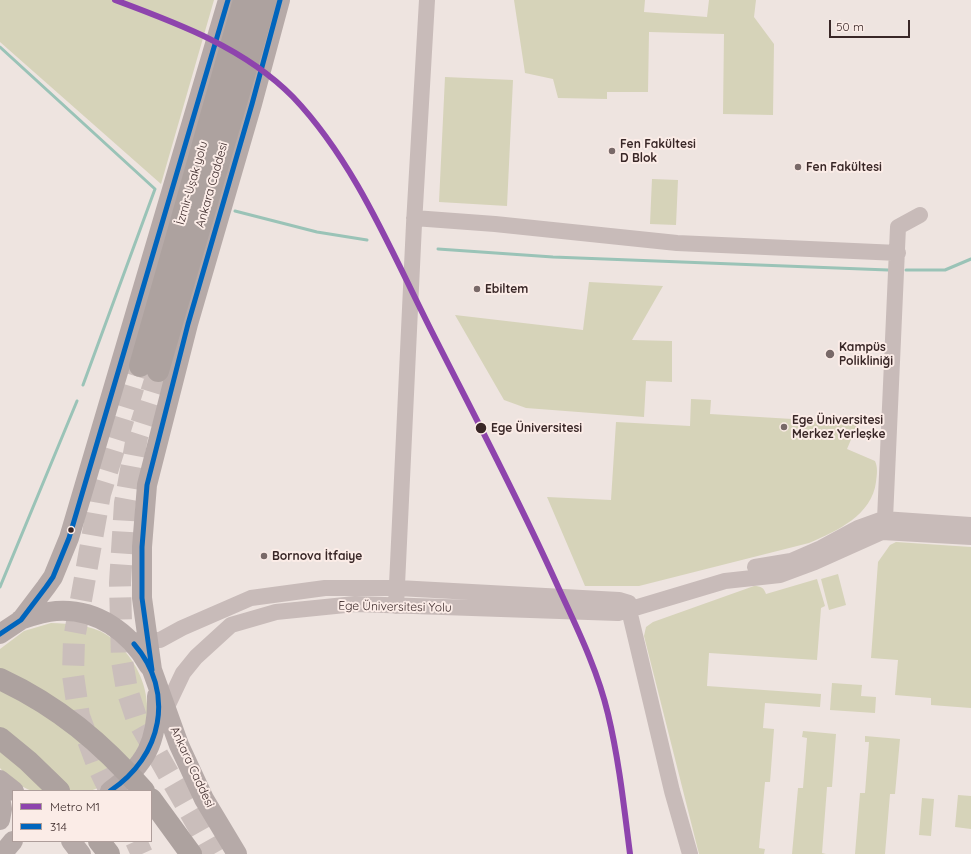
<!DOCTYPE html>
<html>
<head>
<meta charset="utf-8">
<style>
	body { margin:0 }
	#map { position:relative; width:971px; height:854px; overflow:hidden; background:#eee4e0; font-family:Quicksand,sans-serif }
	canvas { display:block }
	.legend { position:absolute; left:12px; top:790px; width:140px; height:52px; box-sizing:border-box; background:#fbece7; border:1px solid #ad9d9a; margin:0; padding:5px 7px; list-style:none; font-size:12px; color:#392727 }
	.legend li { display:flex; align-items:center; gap:8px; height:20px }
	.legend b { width:20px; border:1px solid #ad9d9a }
	.scale { position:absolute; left:829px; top:20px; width:81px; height:18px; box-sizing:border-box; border:2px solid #392727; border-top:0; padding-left:5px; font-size:12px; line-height:14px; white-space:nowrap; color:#392727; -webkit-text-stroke:3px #fbece7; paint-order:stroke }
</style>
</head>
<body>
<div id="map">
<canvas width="971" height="854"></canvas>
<ul class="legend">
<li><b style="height:5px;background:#8e44ad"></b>Metro M1</li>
<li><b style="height:5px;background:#0065bd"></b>314</li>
</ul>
<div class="scale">50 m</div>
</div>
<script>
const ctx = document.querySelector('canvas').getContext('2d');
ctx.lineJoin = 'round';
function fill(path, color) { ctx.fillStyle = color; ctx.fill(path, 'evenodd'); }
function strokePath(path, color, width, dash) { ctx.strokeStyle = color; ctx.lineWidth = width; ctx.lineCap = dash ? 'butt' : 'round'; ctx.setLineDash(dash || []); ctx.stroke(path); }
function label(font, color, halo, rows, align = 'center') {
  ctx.font = font + ' Quicksand,sans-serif'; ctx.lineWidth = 4; ctx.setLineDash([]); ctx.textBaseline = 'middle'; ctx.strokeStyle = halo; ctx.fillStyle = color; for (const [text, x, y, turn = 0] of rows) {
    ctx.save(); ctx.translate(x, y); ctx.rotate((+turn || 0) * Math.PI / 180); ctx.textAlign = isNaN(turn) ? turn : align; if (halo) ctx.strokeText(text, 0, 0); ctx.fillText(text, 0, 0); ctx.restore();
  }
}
fill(new Path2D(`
	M0 0H214L161 184 0 42Z
	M514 0H645L644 12 707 17 709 0H756L754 17 774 44 773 115 723 114 724 34 649 32 648 92H607V99L558 98 553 79 525 73Z
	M445 77 513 80 507 206 439 202Z
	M652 179 678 180 676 225 650 224Z
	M589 282 663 286 632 340 672 341V382L646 381 644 417 526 408 504 400 455 315 583 330Z
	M691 399 711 400 710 414 858 423 847 449 875 461C878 468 877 474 876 482 872 515 837 531 809 543L639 586H585L547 497 611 500 616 422 690 426Z
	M896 542 971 547V708L931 705V698L895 695 898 660 871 658 878 562 890 545Z
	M838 574 846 605 829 610 821 579Z
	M817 579 825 606 821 608 817 660 709 653 707 686 821 694 822 682 820 707 765 703 763 728 774 729 770 782H765L759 848 765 849 764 854H699L644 636 646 627 653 622 754 586C761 586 764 588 766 594Z
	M51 623C70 624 90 624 107 635 152 667 162 728 123 769 114 778 103 787 90 791 81 793 69 791 60 791 51 791 40 793 32 791 21 787 7 777 0 768V649L24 631Z
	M832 683 862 685 861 696 876 697 875 713 830 710Z
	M803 731 836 734 832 787H827L822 853 826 854H792L798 788H803L807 738 802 737Z
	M865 736 900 739 895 794H890L885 854H855L860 793H865L869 742H865Z
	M958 795 971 796V829L955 827Z
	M922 798 934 799 931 836 919 835Z`), '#d6d3b9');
strokePath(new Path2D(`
	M0 47 155 189 83 385
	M235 211 317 232 367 240
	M438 249 553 257 888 270
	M906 270H945L971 259
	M0 587 77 401`), '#9ac3b7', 3);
strokePath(new Path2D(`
	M158 371 137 437 125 503 120 583 122 661 127 690 136 717 214 854
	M110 791 97 764 79 716 73 675 74 639 100 494 140 366
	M136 841 142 854`), '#cabebb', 22, [22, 11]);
strokePath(new Path2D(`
	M414 218 495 224 677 243 898 253
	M885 519 898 227 920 215
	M755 567 791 561 821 548 858 528 883 519 971 525
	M627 603 625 607 629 610 672 791 690 854
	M396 606 414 224 427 0
	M137 640H160L182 628 251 598 325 588H398L619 600 629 603
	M163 715 183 673 196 657 231 625 276 612 355 604 618 613 725 581 780 575 815 562 882 532 971 537`), '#c8bbb9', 16);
strokePath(new Path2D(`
	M20 620C32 616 43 612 56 611 96 608 130 632 149 666
	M0 634 21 620 46 587 53 577 69 538 228 0
	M0 780 14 791
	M110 791C146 765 158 741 157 696
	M0 797 2 809 0 820
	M71 841 81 854
	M2 854 13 841
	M237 854 204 799 179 745 152 670 142 598V547L147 485 161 430 188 324 252 104 280 0`), '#b6aaa8', 20);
strokePath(new Path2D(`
	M140 366 244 0
	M158 371 266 0
	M0 738 28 761 59 791
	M151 799 191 854
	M99 841 109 854`), '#ada29f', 22);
strokePath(new Path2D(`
	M0 679C58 706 102 743 144 791`), '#ada29f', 22);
strokePath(new Path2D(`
	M0 634 21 620 46 587 53 577 69 538 228 0
	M152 670 142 598V547L147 485 188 324 252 104 280 0
	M110 791C162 757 176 692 134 644`), '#0065bd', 5);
strokePath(new Path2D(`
	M115 0C177 23 245 48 293 97 355 162 391 251 431 330 473 413 516 494 554 578 574 622 597 667 608 714 619 760 624 807 630 854`), '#8e44ad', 6);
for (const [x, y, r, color] of [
	[612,151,4,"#786968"],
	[798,167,4,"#786968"],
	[477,289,4,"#786968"],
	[830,354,5,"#786968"],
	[784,427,4,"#786968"],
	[481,428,6,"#392727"],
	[71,530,3.5,"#392727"],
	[264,556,4,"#786968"]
]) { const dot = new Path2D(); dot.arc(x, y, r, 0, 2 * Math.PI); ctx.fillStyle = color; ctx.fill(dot); strokePath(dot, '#fbece7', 1.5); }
label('bold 12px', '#392727', '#fbece7', [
	["Fen Fakültesi",620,144],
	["D Blok",620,158],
	["Fen Fakültesi",806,167],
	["Ebiltem",485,289],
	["Kampüs",839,347],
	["Polikliniği",839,361],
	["Ege Üniversitesi",792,420],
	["Merkez Yerleşke",792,434],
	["Bornova İtfaiye",272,556]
], 'left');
label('12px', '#392727', '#fbece7', [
	["İzmir-Uşak yolu",192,183,-74],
	["Ankara Caddesi",212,185,-74],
	["Ege Üniversitesi Yolu",395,607,1],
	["Ankara Caddesi",192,767,65]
]);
label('bold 12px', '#392727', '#fbece7', [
	["Ege Üniversitesi",491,428]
], 'left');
</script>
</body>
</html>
